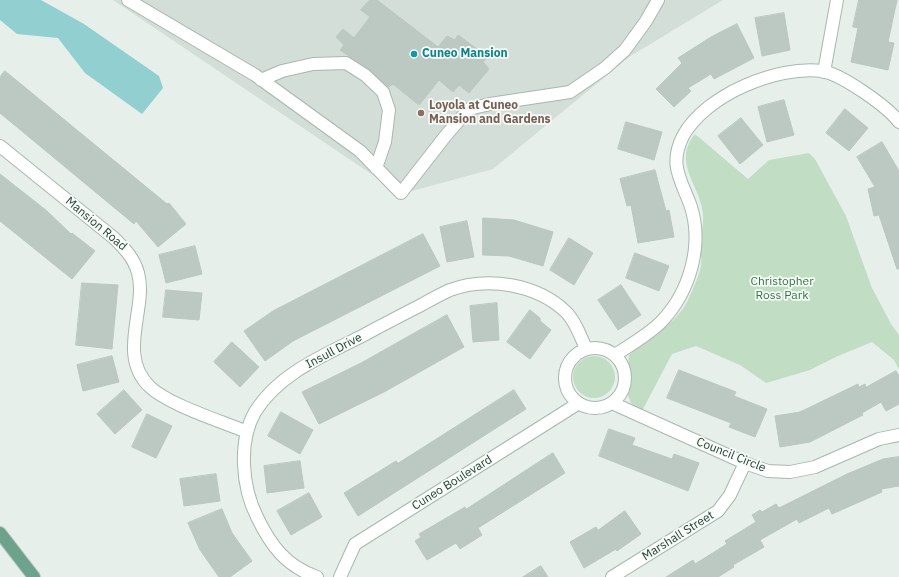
<!DOCTYPE html>
<html>
<head>
<meta charset="utf-8">
<style>
	body { margin:0 }
	canvas { display:block; background:#e6efea }
</style>
</head>
<body>
<canvas width="899" height="577"></canvas>
<script>
const ctx = document.querySelector('canvas').getContext('2d');
ctx.lineJoin = 'round';
function fill(path, color) { ctx.fillStyle = color; ctx.fill(path, 'evenodd'); }
function strokePath(path, color, width, dash) { ctx.strokeStyle = color; ctx.lineWidth = width; ctx.lineCap = dash ? 'butt' : 'round'; ctx.setLineDash(dash || []); ctx.stroke(path); }
function label(font, color, halo, rows, align = 'center') {
  ctx.font = font + ' "IBM Plex Sans",sans-serif'; ctx.lineWidth = 3.5; ctx.setLineDash([]); ctx.textBaseline = 'middle'; ctx.strokeStyle = halo; ctx.fillStyle = color; for (const [text, x, y, turn = 0] of rows) {
    ctx.save(); ctx.translate(x, y); ctx.rotate((+turn || 0) * Math.PI / 180); ctx.textAlign = isNaN(turn) ? turn : align; if (halo) ctx.strokeText(text, 0, 0); ctx.fillText(text, 0, 0); ctx.restore();
  }
}
fill(new Path2D(`
	M113 0H723L629 57 493 169 401 194Z`), '#d4ded9');
fill(new Path2D(`
	M695 134 748 179 769 160 809 153 815 159 846 216 872 288 891 324 899 335V369L894 360 872 342 838 356 810 370 766 383 740 365 696 346 672 354 642 411 631 403 625 388 629 355C648 337 674 326 687 302 691 294 700 274 701 265 702 258 700 251 701 244 701 232 705 220 702 208 697 183 673 160 695 134Z
	M573 377a21 21 0 1 1 42 0a21 21 0 1 1-42 0Z`), '#c1dec5');
fill(new Path2D(`
	M0 0H41L84 24 159 76 163 88 142 114 85 73 58 38 17 34 0 20Z`), '#91cfd1');
const building = new Path2D(`
	M370 0H377L438 47 447 36 455 40 458 35 488 57 483 62 489 69 469 93 459 85 453 92 439 80 419 105 393 84 388 87 369 69 340 50 344 45 336 37 343 29 354 38 370 17 361 10Z
	M859 0H897L888 42 894 43 888 70 851 62 858 28 853 27Z
	M784 13 790 50 762 56 755 18Z
	M737 24 754 58 714 79 711 74 688 88 691 91 674 107 656 89 682 63 678 58 711 37Z
	M5 71 167 204 169 203 186 224 158 247 136 221 134 224 0 113V77Z
	M784 100 794 135 767 142 758 107Z
	M845 109 868 128 849 151 826 133Z
	M741 118 763 145 740 164 718 136Z
	M626 122 662 132 654 160 618 149Z
	M882 142 899 171V269H897L879 215 874 216 868 189 875 187 857 157Z
	M655 170 666 211 669 210 674 237 638 243 631 205 627 206 620 179Z
	M0 174 47 211 71 234 72 233 95 251 72 279 0 221Z
	M483 218 514 220 553 232 543 266 509 256 483 255Z
	M467 221 474 257 447 262 440 227Z
	M423 234 440 266 293 341 265 361 244 331 273 311Z
	M569 238 593 253 574 285 550 270Z
	M195 246 202 274 166 283 159 255Z
	M635 253 669 266 659 291 626 278Z
	M82 283 118 285 112 349 76 345Z
	M621 285 641 315 618 330 598 300Z
	M166 290 202 293 199 320 163 317Z
	M497 303 499 340 473 342 470 306Z
	M530 310 540 318V321L551 330 530 359 507 342Z
	M447 315 464 347 384 392 319 424 302 392 361 363Z
	M232 342 259 367 240 387 214 362Z
	M112 356 119 382 83 391 77 365Z
	M679 370 736 392 734 396 767 409 755 437 729 427 731 423 667 398Z
	M896 371 899 376V404L886 411 881 402 862 413 863 415 853 420 810 442 780 447 775 416 800 412 858 384 859 387 865 384 866 387Z
	M124 390 142 410 115 434 97 414Z
	M514 390 526 409 358 516 344 493 396 461 398 463Z
	M281 412 313 430 300 454 268 436Z
	M147 414 172 426 156 458 132 447Z
	M609 429 635 438 632 445 672 459 674 454 699 463 688 491 599 456Z
	M553 453 565 473 478 528 482 535 460 549 456 543 427 560 415 541 421 537 419 534 465 507 466 509Z
	M899 457V486L881 489 882 492 832 514 829 508 799 523 797 519 760 540 764 547 733 565 734 567 718 577H666L693 560 695 564 727 544 725 541 756 522 752 515 760 510 762 512 776 504 779 508 847 474 883 459Z
	M300 461 304 488 267 493 264 466Z
	M216 474 220 501 184 506 180 479Z
	M309 493 322 517 291 535 277 511Z
	M222 509 232 533 252 561 230 577H219L200 550 188 523Z
	M625 511 641 534 617 551 616 549 584 568 570 542 596 527 598 530Z
	M541 566 548 577H523Z`);
fill(building, '#bcc9c2');
strokePath(building, '#b9c8c0', 1);
const minor = new Path2D(`
	M128 0 255 75 360 151 401 193 447 134 469 109 490 104 570 92 605 68 625 50 646 21 658 0
	M824 72 837 0
	M261 80 282 71 313 64 346 63 365 75 383 92 389 110 385 142 376 168
	M0 146 114 238C125 249 134 258 138 273 148 307 116 355 150 387 169 405 221 421 247 432
	M565 378a30 30 0 1 1 60 0a30 30 0 1 1-60 0Z
	M615 355C630 345 648 335 661 322 690 292 704 244 690 204 680 178 669 164 683 136 705 95 778 65 822 71 841 74 887 106 899 122
	M612 403 745 463 768 471 790 472 815 467 879 439 899 435
	M317 577C286 566 271 546 257 517 242 487 238 442 255 412 279 373 325 355 364 335 384 324 404 314 423 304 432 299 441 294 450 290 487 276 537 284 566 312 575 321 581 337 586 349
	M340 577 355 544 579 403
	M612 577 718 511 730 495 745 463`);
const major = new Path2D(`
	M0 533 34 577`);
strokePath(minor, '#a8b7b0', 14);
strokePath(major, '#c2cac7', 14);
strokePath(minor, '#fff', 12);
strokePath(major, '#6da28d', 12);
for (const [x, y, r, color] of [
	[414,54,4,"#0f9aa8"],
	[421,113,4,"#8d6e63"]
]) { const dot = new Path2D(); dot.arc(x, y, r, 0, 2 * Math.PI); ctx.fillStyle = color; ctx.fill(dot); strokePath(dot, '#f7fbf8', 1.5); }
label('bold 12px', '#0d838f', '#f7fbf8', [
	["Cuneo Mansion",422,54]
], 'left');
label('bold 12px', '#785e54', '#f7fbf8', [
	["Loyola at Cuneo",429,106],
	["Mansion and Gardens",429,120]
], 'left');
label('12px', '#254036', '#f7fbf8', [
	["Mansion Road",96,224,40],
	["Insull Drive",334,351,-28],
	["Council Circle",731,455,22],
	["Cuneo Boulevard",452,483,-32],
	["Marshall Street",678,536,-32]
]);
label('12px', '#317642', '#f7fbf8', [
	["Christopher",782,282],
	["Ross Park",782,296]
]);
</script>
</body>
</html>
